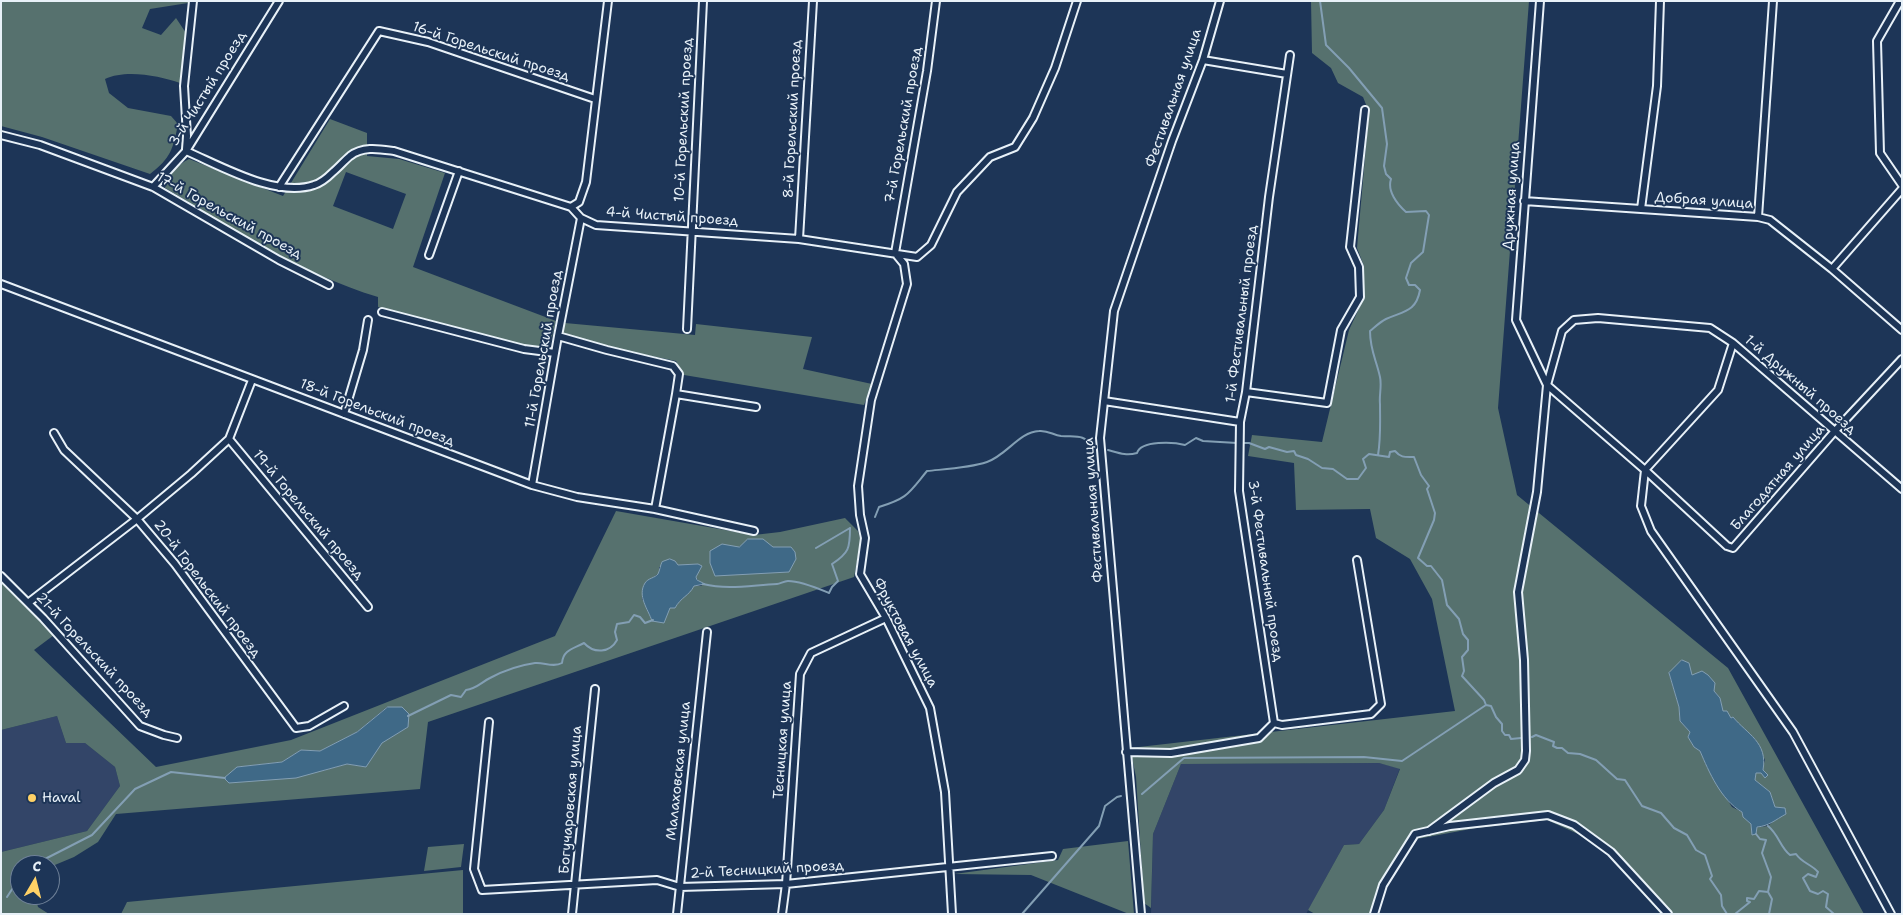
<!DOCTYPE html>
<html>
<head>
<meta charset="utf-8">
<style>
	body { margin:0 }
	#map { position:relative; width:1903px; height:915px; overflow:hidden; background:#1d3557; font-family:"Shantell Sans",sans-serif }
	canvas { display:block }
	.frame { position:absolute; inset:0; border:2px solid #e8f1f8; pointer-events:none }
	.north { position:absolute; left:10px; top:855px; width:50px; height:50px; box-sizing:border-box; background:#1d3557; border:1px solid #6e8097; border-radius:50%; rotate:8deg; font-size:14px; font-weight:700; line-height:20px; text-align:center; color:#e8f1f8 }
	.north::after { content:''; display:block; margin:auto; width:18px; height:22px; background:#ffd166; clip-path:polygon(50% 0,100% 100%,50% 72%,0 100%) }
</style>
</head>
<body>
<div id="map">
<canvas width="1903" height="915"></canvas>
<div class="frame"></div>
<div class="north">С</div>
</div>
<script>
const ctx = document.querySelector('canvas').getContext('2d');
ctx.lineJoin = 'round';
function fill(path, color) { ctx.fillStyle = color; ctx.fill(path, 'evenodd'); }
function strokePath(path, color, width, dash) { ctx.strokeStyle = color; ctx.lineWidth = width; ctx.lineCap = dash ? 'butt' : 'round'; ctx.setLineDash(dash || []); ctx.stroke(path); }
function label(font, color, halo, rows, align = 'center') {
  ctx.font = font + ' "Shantell Sans",sans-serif'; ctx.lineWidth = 4; ctx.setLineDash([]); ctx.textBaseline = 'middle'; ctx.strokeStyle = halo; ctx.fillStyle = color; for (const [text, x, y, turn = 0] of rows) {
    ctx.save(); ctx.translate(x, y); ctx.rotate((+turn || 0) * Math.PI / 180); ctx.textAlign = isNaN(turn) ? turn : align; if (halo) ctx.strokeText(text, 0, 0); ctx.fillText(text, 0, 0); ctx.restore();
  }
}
fill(new Path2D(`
	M57 716 66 743H85L115 767 120 786 87 831 1 852V730Z
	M1379 763 1400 768 1384 810 1359 844 1344 845 1306 914H1151L1153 834 1181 764Z`), '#334568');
fill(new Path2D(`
	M1 1H188V3L150 9 142 28 161 35 176 18 186 33 180 83C160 76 126 69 105 79L109 93 128 108 171 116 178 124C173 149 171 158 150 174L42 137 1 126Z
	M1311 1H1529L1498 408 1517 495 1728 668 1864 914H1661L1607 854 1578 834 1547 820 1476 828 1417 839 1387 887 1378 914H1315L1308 910 1344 845 1359 844 1384 810 1400 769 1379 763 1181 764 1153 834 1151 908 1144 903 1136 777 1130 748 1455 711 1432 599 1410 559 1376 538 1370 509 1296 510 1294 463 1248 456 1252 435 1322 442 1349 330 1363 300 1364 266 1357 248 1369 112 1363 97 1338 83 1331 68 1312 53ZM1682 660 1692 675H1708L1714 683V691L1720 698 1722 712 1731 718 1733 717 1742 728 1755 739 1765 760 1761 773H1755V780L1770 792 1775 807 1786 814 1775 820 1768 826 1751 828V824L1743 817 1742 812 1732 807 1707 767 1700 751 1694 747 1688 737 1690 732 1680 721 1679 707 1669 674Z
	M330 119 367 133V156L399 159 445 173 413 267 556 321 550 345 543 347 526 346 378 307V297C301 274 233 228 165 188 168 176 178 164 189 159L283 196ZM346 172 406 194 393 229 333 206Z
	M565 323 695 335 696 324 812 337 803 369 872 384 864 405 684 375 676 361 607 347 562 333Z
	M616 511 754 535 780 532 845 518 858 531 861 541 854 577 428 722 420 789 116 814 98 842 74 857 50 867V865H20V895H35L38 907 49 914H1V852L87 831 120 786 115 767 85 743H66L57 716 1 730V582L54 635 34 650 156 767 291 740 555 636ZM698 564 701 567 696 577 702 586H694C687 594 680 598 675 608L670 607 652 621 648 608 642 599 645 584 659 573V567ZM387 707 408 727 381 743 366 767 347 764 322 771 237 767 282 762 301 750 320 751 357 732Z
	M1128 841 1134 914H1129L1031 875 954 874 1058 860 1063 849Z
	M464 844 461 867 424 871 428 847Z
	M463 870V914H121L127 902Z`), '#56716e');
const water = new Path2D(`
	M748 539H763L773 547H791L795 552 796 559 789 572 715 576 710 563V551L722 544 739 547Z
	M670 559 675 561 678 565 698 564 702 566 696 577 697 580 705 584 694 586C689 596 681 597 675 608H670L664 623 652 621C648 609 637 596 645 583 648 578 655 578 658 574 660 570 660 566 662 562Z
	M1682 660 1689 663 1692 675 1702 671 1708 675 1715 683 1714 691 1720 698 1723 711H1727L1731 718 1733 717C1747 734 1768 742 1763 770L1768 775 1765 778 1761 773H1756L1755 780 1770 792 1775 807 1785 808 1786 814C1775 820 1769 826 1757 827L1756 834 1752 835 1751 824 1743 817 1742 812C1721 800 1709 772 1700 751L1694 747 1688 737 1690 732 1680 721 1679 707 1669 673Z
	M388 707H402L409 714 408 727 382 743 366 767 347 764 296 778 229 783 224 778 237 767 282 762 301 750 320 751 357 732Z`);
fill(water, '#3f6987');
strokePath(water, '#839fb4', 1);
strokePath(new Path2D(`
	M1320 1 1326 45 1349 68 1382 108 1387 144 1384 166 1386 174 1391 179C1387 191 1397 204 1406 212L1426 211 1429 215 1423 252 1411 263 1406 278 1409 285H1415L1420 290C1416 312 1404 311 1386 319 1380 322 1375 327 1370 331 1370 350 1376 359 1380 377 1382 386 1379 395 1380 404 1380 422 1381 437 1378 455
	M1242 443H1249L1265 449 1269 447 1287 452 1294 451 1296 455 1308 459 1322 468 1333 469 1347 479H1358L1366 468 1363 459 1369 454 1389 457 1390 452 1395 451C1401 458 1405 457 1414 457L1421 475 1429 486 1427 489 1435 513 1434 520 1418 558 1427 566H1431L1442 580 1447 605 1459 619 1463 634 1468 640V650L1462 657 1464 671 1462 676 1484 700 1486 705 1491 706 1496 717 1502 724V731L1505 735H1509L1511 739 1521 738
	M1108 450C1119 453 1126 456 1137 453 1141 440 1174 442 1185 445L1196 438 1203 441 1237 443
	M875 517 879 507C908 498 908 494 927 471 946 469 969 468 987 462 1007 455 1019 432 1039 431 1048 430 1053 435 1061 436 1080 437 1081 434 1095 447
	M816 548 850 528
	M703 584C728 590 752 585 777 584 780 584 784 581 788 581 801 581 817 588 829 593L832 587 838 581 832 564C849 553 850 548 850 528
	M408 716 451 695 461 697 466 690C476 689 482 682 490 678 503 671 521 665 535 663 544 662 553 668 562 663 563 650 573 649 584 643 594 654 610 653 617 640L615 632 617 624 629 622 634 615 640 617 645 623 653 620
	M1532 737 1536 735 1554 742 1553 746 1557 748H1562L1568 753 1580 754 1596 760 1617 779 1625 780 1642 806 1661 813 1674 828 1687 835 1696 850 1705 855 1712 876 1710 879 1721 895 1722 906 1727 914
	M1142 794 1184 758 1364 757 1402 761 1486 705
	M1768 826C1779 835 1780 847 1790 855L1796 854C1802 863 1811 864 1818 872L1816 877 1808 874 1803 878 1810 891 1818 894 1823 891 1828 894 1826 907 1834 914
	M1756 834 1760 839 1766 840 1762 853 1771 877 1768 892
	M36 865 45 859 92 835 135 789 171 772 225 778
	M7 897 20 877
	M1022 914 1099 826 1105 806 1117 797 1121 796
	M1735 914 1750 902 1747 901V898L1754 899 1759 891 1768 892 1772 899 1769 914`), '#839fb4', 2);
const minor = new Path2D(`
	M1540 1 1516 320 1547 385
	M1900 1 1877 41 1880 153 1902 185
	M1203 60 1287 74
	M1 135 40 145 153 187 279 260 329 285
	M186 149 187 136 184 86 193 1
	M186 151C221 166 276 198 314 185 321 183 328 177 333 172 339 167 344 161 350 156 363 146 379 149 394 151L571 207 581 218 596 225 799 239 917 257 931 245 957 192 990 157 1015 147 1033 118 1055 68 1077 1
	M153 187 186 151 279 1
	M279 187 379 31 428 42 595 99
	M1524 201 1758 217 1770 220 1832 269 1902 330
	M571 207 579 202 586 182 608 1
	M1641 209 1657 86 1660 1
	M1758 217 1773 1
	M799 239 813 1
	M895 253 904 264 907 284 871 400 858 486 860 515 865 538 860 574 886 618 930 708 945 792 952 914
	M895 253 927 71 936 1
	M429 255 459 171
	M1832 269 1902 189
	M1 284 532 485 577 497 655 509 754 531
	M382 312 524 349 555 353
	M687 329 703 1
	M558 336 607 350 673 366 679 374 676 394 756 407
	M1902 359 1834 432 1733 548 1727 546 1645 470 1718 390 1733 343 1902 489
	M1547 385 1562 331 1574 320 1598 318 1710 328 1733 343
	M1246 392 1327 403 1341 330 1360 297 1359 267 1350 247 1365 110
	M1104 401 1240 422
	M344 414 363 350 368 320
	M54 433 64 450 137 519 175 564 296 728 309 726 344 706
	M229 439 368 607
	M532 485 558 336 581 218
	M655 509 676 394
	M1 576 43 618 140 726 164 735 177 738
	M28 603 137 519 191 474 229 439 252 380
	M489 722 474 869 482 890 657 880 680 887 786 884 1052 856
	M1274 723 1239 491 1240 422 1246 392 1269 197 1290 55
	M1274 723 1282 725 1371 714 1381 704 1357 560
	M1126 752 1171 753 1259 738 1274 723
	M1429 831 1494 783 1518 770 1525 760 1526 751 1524 660 1518 592 1537 492 1547 385 1645 470 1641 506 1651 531 1793 732 1891 914
	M572 914 595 689
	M677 914 707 632
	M782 914 786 884 800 674 811 653 886 618
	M1141 914 1100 438 1114 311 1172 141 1203 60 1220 1
	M1374 914 1383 885 1415 834 1450 826 1548 815 1574 825 1611 852 1668 914`);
strokePath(minor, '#e8f1f8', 10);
strokePath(minor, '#1d3557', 6);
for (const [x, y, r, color] of [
	[32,798,5,"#ffd166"]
]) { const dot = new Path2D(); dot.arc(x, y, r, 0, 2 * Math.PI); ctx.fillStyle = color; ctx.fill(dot); strokePath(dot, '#1d3557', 2); }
label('14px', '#e8f1f8', '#1d3557', [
	["16-й Горельский проезд",491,52,18],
	["3-й Чистый проезд",208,89,-58],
	["Фестивальная улица",1174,98,-71],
	["8-й Горельский проезд",793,119,-87],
	["10-й Горельский проезд",684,120,-87],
	["7-й Горельский проезд",904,125,-80],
	["Дружная улица",1512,196,-86],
	["Добрая улица",1704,201,4],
	["17-й Горельский проезд",229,216,29],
	["4-й Чистый проезд",672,217,4],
	["1-й Фестивальный проезд",1242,314,-83],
	["11-й Горельский проезд",544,349,-80],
	["1-й Дружный проезд",1800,385,41],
	["18-й Горельский проезд",377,413,21],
	["Благодатная улица",1778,478,-49],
	["Фестивальная улица",1094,510,-94],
	["19-й Горельский проезд",308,515,50],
	["3-й Фестивальный проезд",1265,571,82],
	["20-й Горельский проезд",207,589,53],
	["Фруктовая улица",905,633,62],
	["21-й Горельский проезд",94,655,47],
	["Тесницкая улица",783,740,-86],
	["Малаховская улица",679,771,-84],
	["Богучаровская улица",571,800,-85],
	["2-й Тесницкий проезд",767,870,-3]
]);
label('14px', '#e8f1f8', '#1d3557', [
	["Haval",42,798]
], 'left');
</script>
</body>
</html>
